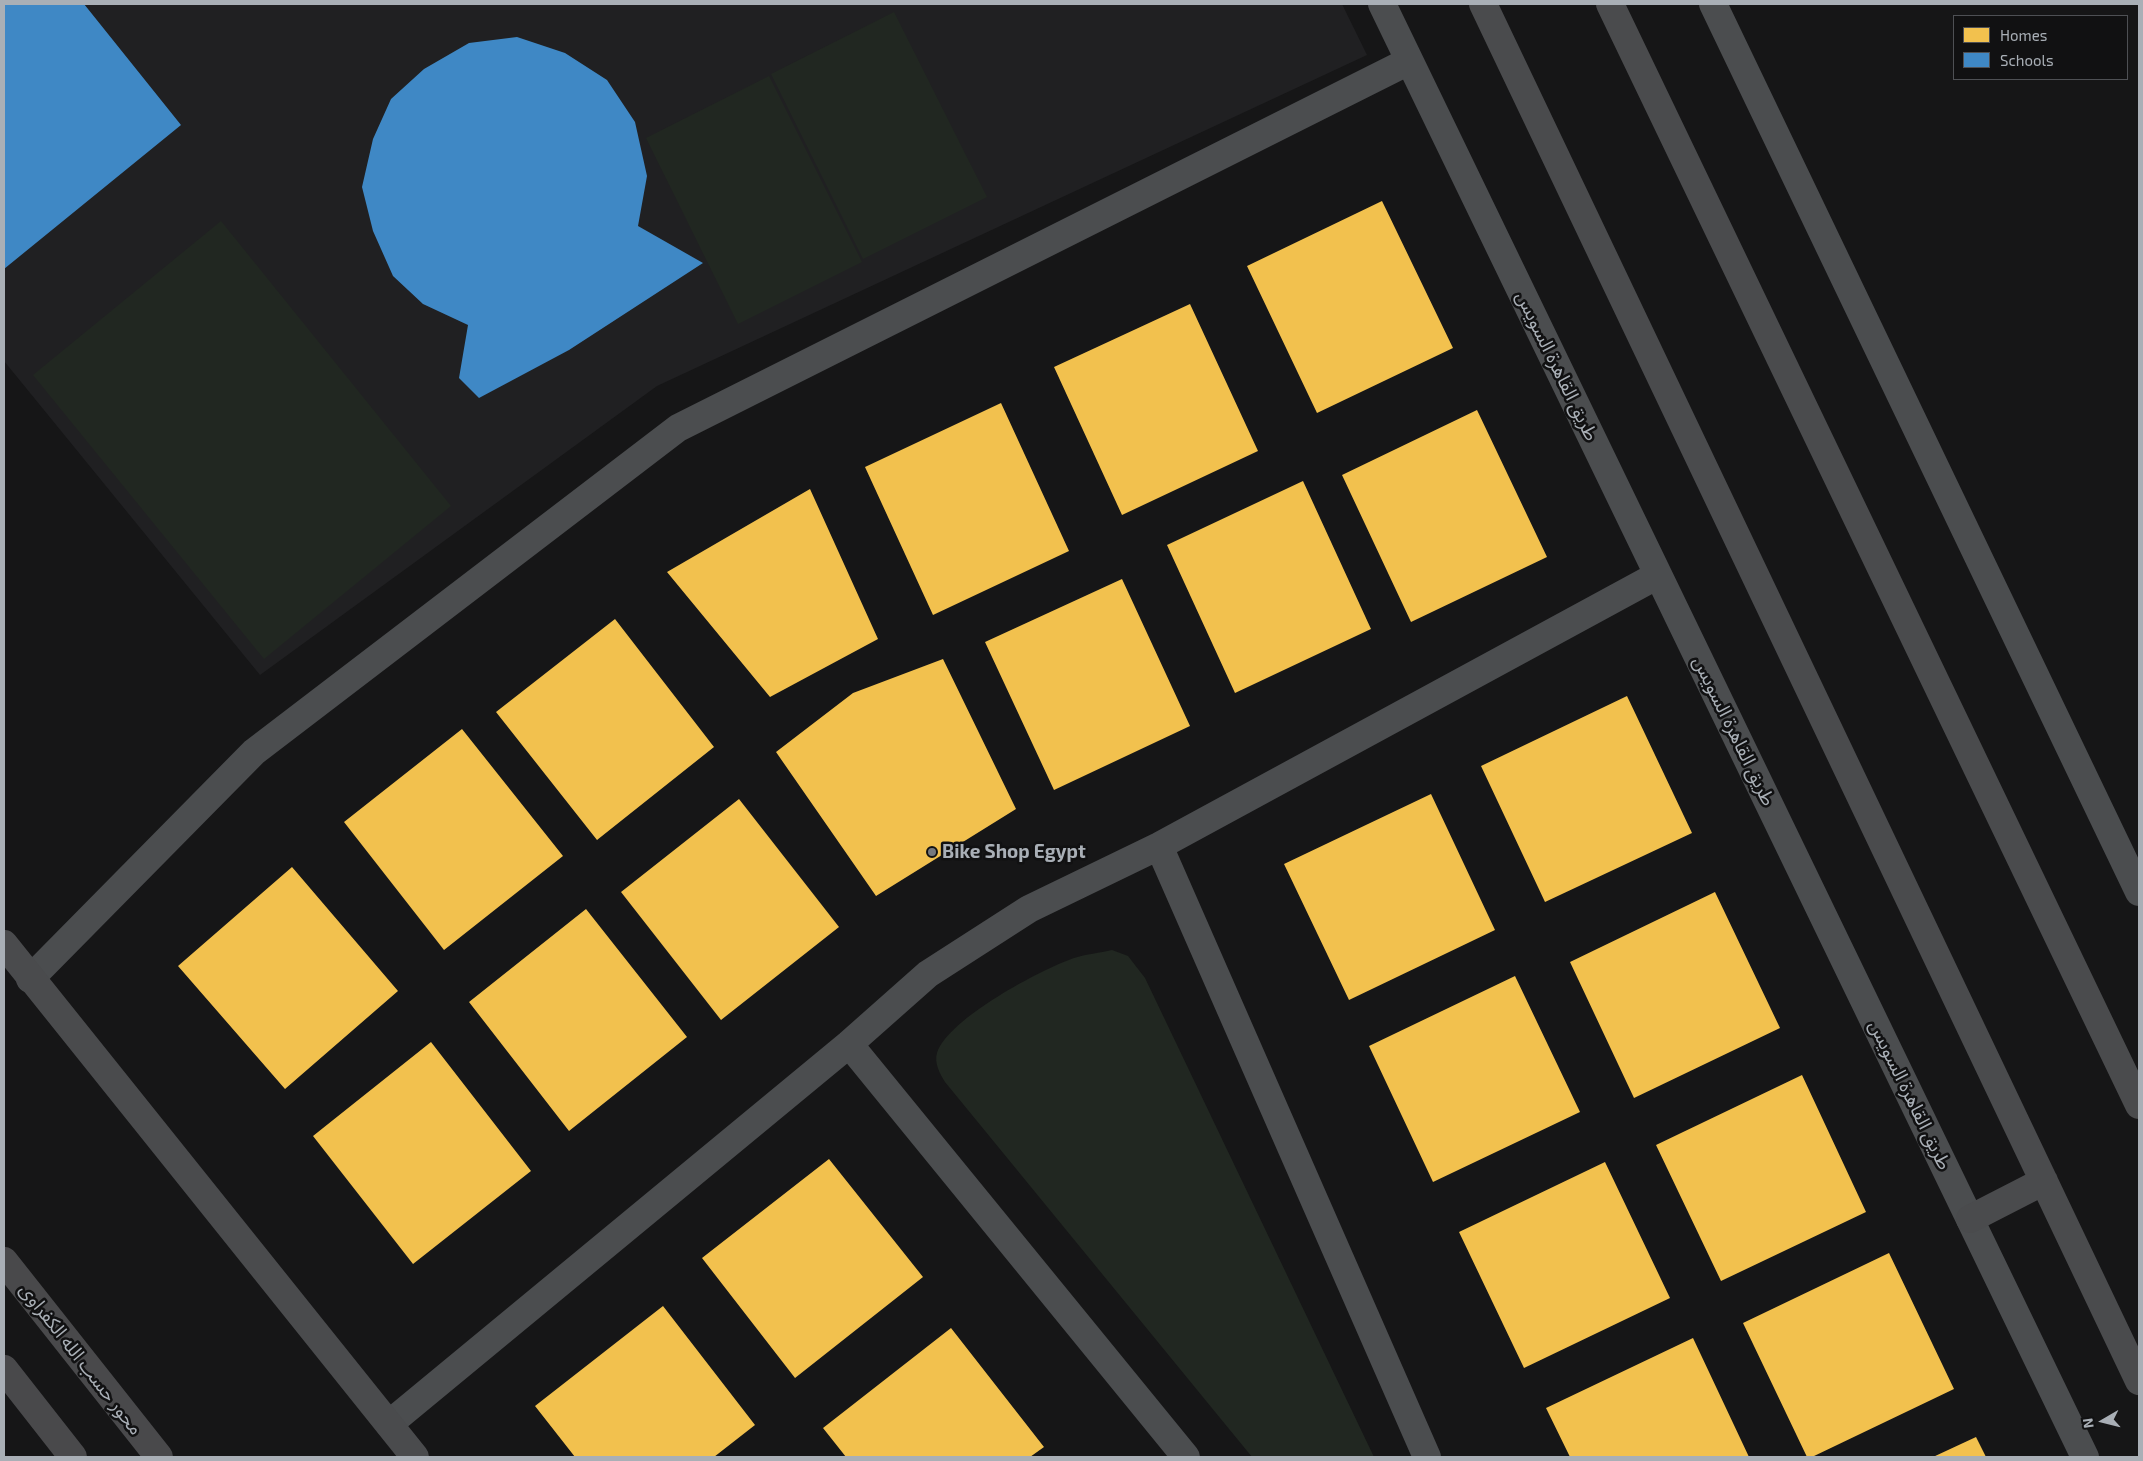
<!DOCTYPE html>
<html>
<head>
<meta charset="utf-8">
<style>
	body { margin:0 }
	#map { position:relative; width:2143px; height:1461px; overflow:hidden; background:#161617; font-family:"Exo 2",sans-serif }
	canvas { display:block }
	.frame { position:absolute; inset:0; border:5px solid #a9afb6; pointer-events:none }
	.legend { position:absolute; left:1953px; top:15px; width:175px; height:65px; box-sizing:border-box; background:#111112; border:1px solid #4e5054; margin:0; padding:6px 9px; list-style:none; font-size:15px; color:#a9afb6 }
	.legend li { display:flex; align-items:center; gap:10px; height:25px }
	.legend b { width:25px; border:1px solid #4e5054 }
	.north { position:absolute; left:2078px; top:1396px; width:50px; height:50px; -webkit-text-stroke:4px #111112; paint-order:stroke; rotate:262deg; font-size:14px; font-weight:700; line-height:20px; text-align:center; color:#a9afb6 }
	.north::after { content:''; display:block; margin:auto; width:18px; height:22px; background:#a9afb6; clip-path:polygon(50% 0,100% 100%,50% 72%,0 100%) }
</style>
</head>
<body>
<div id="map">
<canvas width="2143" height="1461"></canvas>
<div class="frame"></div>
<ul class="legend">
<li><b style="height:14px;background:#f2c14e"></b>Homes</li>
<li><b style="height:14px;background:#3f88c5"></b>Schools</li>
</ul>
<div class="north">N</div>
</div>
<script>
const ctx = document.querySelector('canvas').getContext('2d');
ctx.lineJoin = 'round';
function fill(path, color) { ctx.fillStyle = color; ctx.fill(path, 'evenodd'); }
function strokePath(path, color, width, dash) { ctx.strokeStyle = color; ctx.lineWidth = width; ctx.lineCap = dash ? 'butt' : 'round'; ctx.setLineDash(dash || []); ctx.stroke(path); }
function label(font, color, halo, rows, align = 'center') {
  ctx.font = font + ' "Exo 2","Noto Sans Arabic",sans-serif'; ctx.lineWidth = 5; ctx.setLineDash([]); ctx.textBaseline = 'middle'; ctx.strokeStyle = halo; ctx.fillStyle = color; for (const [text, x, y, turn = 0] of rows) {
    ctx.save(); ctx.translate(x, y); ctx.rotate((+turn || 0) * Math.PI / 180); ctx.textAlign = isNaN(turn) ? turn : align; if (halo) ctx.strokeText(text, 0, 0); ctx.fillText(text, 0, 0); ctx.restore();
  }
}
fill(new Path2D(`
	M4 4H1342L1367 55 657 386 260 675 4 361Z`), '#202022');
fill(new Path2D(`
	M894 12 987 197 863 259 771 74Z
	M769 76 862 262 738 324 646 138Z
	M221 221 451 506 264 659 33 375Z
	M1112 950 1128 956 1145 978 1374 1457H1252L945 1082C940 1074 934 1063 937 1053 949 1018 1040 970 1074 958 1086 954 1100 953 1112 950Z`), '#212721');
fill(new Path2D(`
	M1382 201 1453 348 1317 413 1247 266Z
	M1190 304 1258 451 1122 515 1054 367Z
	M1001 403 1069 551 933 615 865 467Z
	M1477 410 1547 557 1411 622 1342 475Z
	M1303 481 1371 629 1235 693 1167 545Z
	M810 489 878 639 770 697 667 572Z
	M1122 579 1190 726 1054 790 985 642Z
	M615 619 714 747 597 840 496 712Z
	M943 659 1016 809 876 896 776 752 853 693Z
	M1627 696 1692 833 1545 902 1481 766Z
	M462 729 563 856 444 950 344 822Z
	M1431 794 1495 930 1349 1000 1284 864Z
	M739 799 839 927 721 1020 621 892Z
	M292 867 398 991 285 1089 178 966Z
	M1715 892 1780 1028 1634 1098 1570 962Z
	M586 909 687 1037 569 1131 469 1002Z
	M1515 976 1580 1112 1433 1182 1369 1046Z
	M431 1042 531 1171 413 1264 313 1136Z
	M1802 1075 1866 1212 1721 1281 1656 1145Z
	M829 1159 923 1277 795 1378 702 1258Z
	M1605 1162 1670 1298 1524 1368 1459 1232Z
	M1889 1253 1954 1389 1812 1457H1807L1743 1323Z
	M663 1306 755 1425 714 1457H575L535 1406Z
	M951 1328 1044 1447 1030 1457H846L823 1428Z
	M1693 1338 1749 1457H1570L1546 1408Z
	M1976 1437 1986 1457H1933Z`), '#f2c14e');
fill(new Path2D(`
	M4 4H84L181 125 4 269Z
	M517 37 565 53 607 80 635 122 647 176 638 226 703 263 569 350 479 398 459 378 468 325 423 304 393 276 373 231 362 187 373 139 391 99 424 69 469 43Z`), '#3f88c5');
strokePath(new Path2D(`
	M1382 4 2085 1457
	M1713 4 2139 892
	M1159 846 1427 1457
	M30 979 254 752 678 428 1409 61
	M849 1044 1186 1457
	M389 1424 849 1044 928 974 1029 909 1159 846 1658 575`), '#4b4d4f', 28);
strokePath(new Path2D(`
	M1483 4 2139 1381
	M1610 4 2139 1105
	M4 944 415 1457
	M1970 1219 2044 1181`), '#4a4b4d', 28);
strokePath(new Path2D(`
	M4 1261 159 1457
	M4 1369 73 1457`), '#49494b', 28);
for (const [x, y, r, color] of [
	[932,852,5,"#76797e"]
]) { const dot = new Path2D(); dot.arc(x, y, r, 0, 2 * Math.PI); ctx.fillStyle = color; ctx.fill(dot); strokePath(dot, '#111112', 2); }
label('19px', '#a9afb6', '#111112', [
	["طريق القاهرة السويس",1557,366,64],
	["طريق القاهرة السويس",1734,731,64],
	["طريق القاهرة السويس",1910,1095,64],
	["محور حسب الله الكفراوى",81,1359,52]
]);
label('bold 19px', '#a9afb6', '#111112', [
	["Bike Shop Egypt",942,852]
], 'left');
</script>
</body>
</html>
